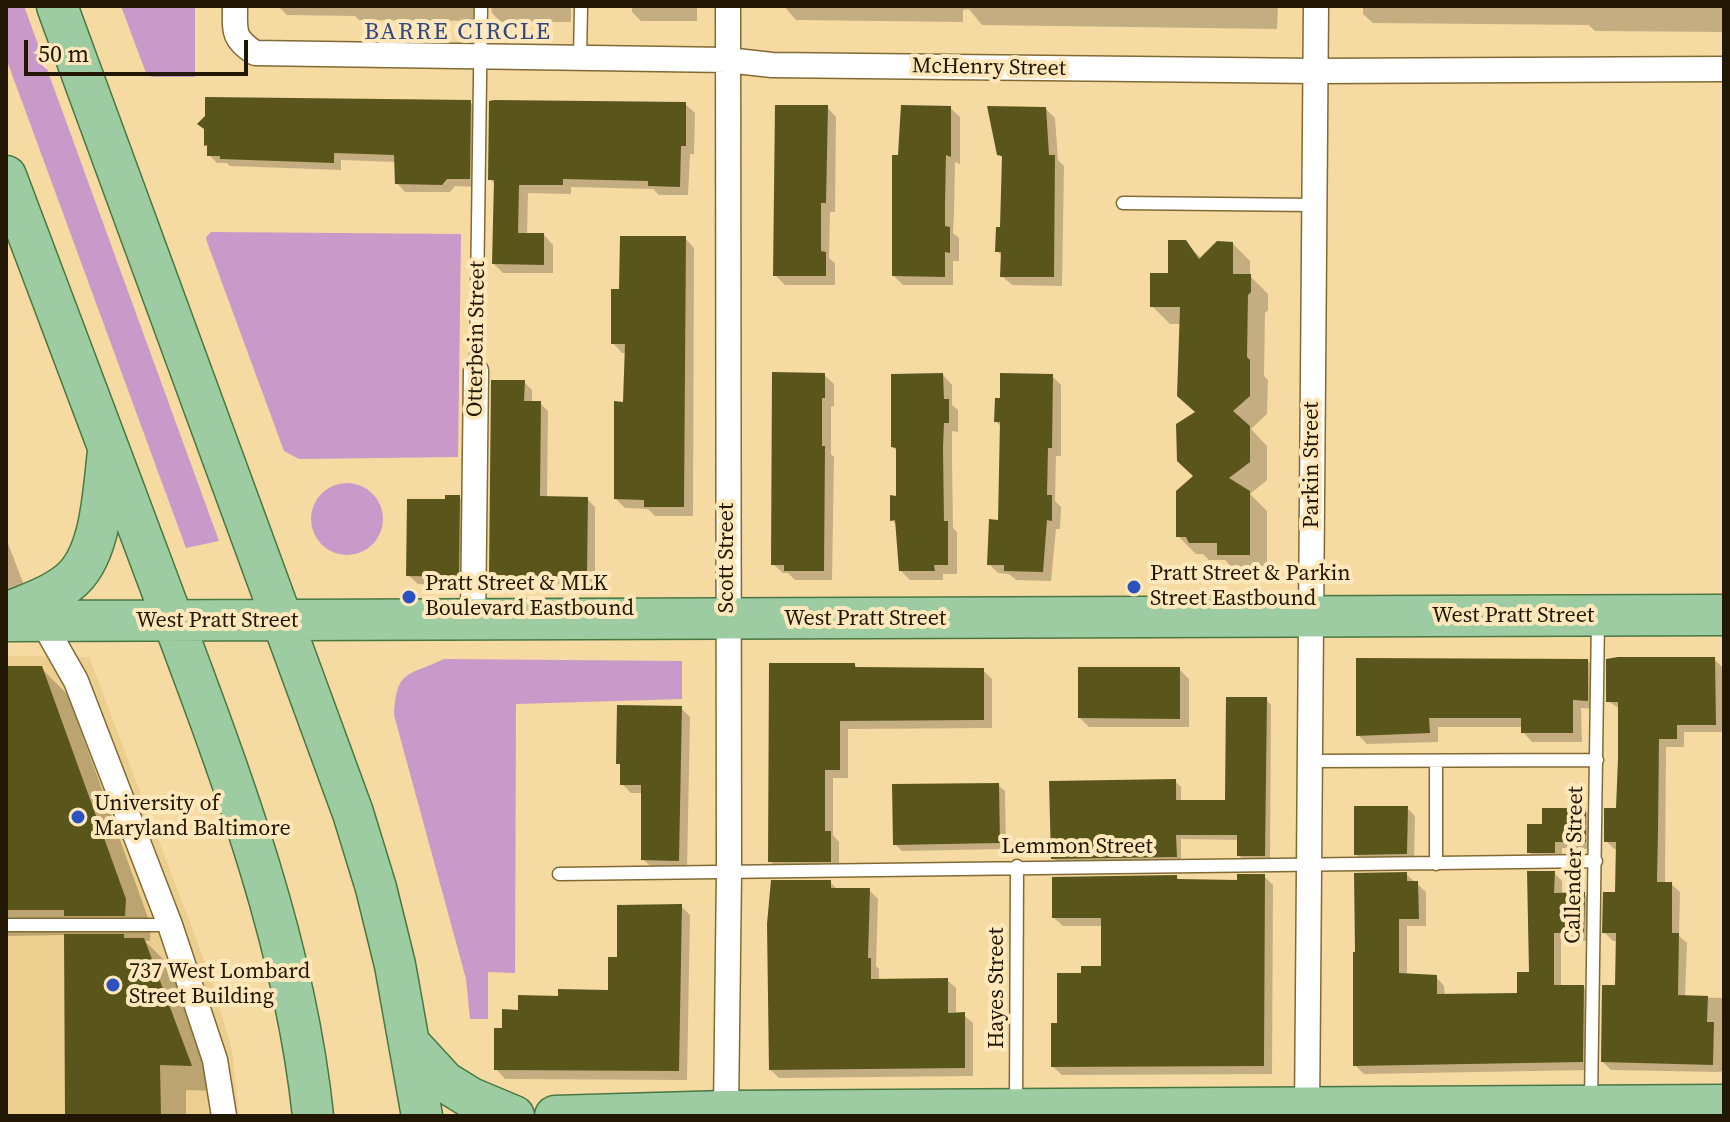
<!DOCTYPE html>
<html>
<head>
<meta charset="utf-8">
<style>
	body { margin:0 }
	#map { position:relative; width:1730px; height:1122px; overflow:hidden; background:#f5daa2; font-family:"Source Serif 4",serif }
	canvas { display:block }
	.frame { position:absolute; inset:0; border:8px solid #211702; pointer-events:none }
	.scale { position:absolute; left:24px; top:40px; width:224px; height:36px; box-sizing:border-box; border:4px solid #211702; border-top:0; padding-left:10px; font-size:24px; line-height:28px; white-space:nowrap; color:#211702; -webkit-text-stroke:6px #fee8bb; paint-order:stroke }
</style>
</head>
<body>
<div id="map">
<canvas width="1730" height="1122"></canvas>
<div class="frame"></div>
<div class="scale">50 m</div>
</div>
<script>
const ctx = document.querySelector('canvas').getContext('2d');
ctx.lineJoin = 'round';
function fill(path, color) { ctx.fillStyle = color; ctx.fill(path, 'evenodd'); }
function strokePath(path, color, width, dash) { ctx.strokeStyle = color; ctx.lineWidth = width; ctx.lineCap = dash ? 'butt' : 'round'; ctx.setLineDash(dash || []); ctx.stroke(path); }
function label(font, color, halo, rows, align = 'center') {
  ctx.font = font + ' "Source Serif 4",serif'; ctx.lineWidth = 8; ctx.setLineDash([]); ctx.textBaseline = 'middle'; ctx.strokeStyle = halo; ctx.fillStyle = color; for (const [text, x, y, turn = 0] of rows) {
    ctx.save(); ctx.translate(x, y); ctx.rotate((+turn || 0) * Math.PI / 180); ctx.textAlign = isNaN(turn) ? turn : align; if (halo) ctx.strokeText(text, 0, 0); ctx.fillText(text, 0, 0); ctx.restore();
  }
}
fill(new Path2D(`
	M6 656 89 657 211 978 232 1051 239 1116H6Z`), '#ecce8e');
fill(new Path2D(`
	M6 6H24L219 541 186 548 6 58Z
	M121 6H195V77H152L146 73Z
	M211 232 461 234 458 457 299 459 284 451 207 242 206 237Z
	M311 519a36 36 0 1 1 72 0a36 36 0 1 1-72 0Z
	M444 659 682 661V699L516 704 515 973 488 972V1019H470L466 979 394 715C397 669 406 677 444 659Z`), '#c899c9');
fill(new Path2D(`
	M278 6H488L481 11 480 21 359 20 355 16 287 15Z
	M491 6H571V22H501L492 13Z
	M632 6H697V21H641L632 12Z
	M784 6H1278L1277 29 982 25 969 9 963 10V22L796 20Z
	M1363 6H1724V32L1595 31 1589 25 1373 23 1363 14Z
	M470 102 478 110 477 187 455 186 450 192H405L397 183 396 162 341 160V170L230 166 227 163H217L209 155V148L206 145Z
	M685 104 695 113 694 154H690L688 195H659L653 189 571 187V194L528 193 527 235H544L553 245V273H503L494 264 496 185 490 179Z
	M827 107 836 117 835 212H830L829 258 835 263V285H785L775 275Z
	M950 108 960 117V164L955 162 954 214 953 233 959 238V261H953V285H903L894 276Z
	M1046 109 1055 118 1058 160 1064 166 1062 286 1012 285 1002 276 1003 257 997 251 1002 229 1004 159 998 154Z
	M685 238 694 248 693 516H655L648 509 625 508 616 499 625 404 627 353H622L613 343 621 291Z
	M1185 242 1202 259 1233 244 1250 261V276L1268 294V310L1265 313 1264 376 1268 380 1267 414 1251 429 1267 446V480L1250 494 1267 511V572H1236L1225 560H1209L1203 554H1196L1178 536 1196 477 1197 413 1181 324H1170L1152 306Z
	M824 375 834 384V406L831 407V454L834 457 832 580H795L788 573H783L773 564Z
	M943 375 952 385V405L958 410V432L952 431V458L953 528 957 532V574H943V580H910L901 571 897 525 892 520 898 498V452L893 447Z
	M1052 376 1061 385V456H1056L1055 501 1061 507 1060 529H1056L1051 581 1016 580 1009 574 998 573 989 564 1000 522 1002 427 996 422Z
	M524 382 532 390V403H540L548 411 547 498 587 499 595 507V584H499L491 576Z
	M459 497 468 506 467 586 418 584 408 575Z
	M6 538 27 593 6 594Z
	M1714 659 1722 667 1724 732H1684V747H1666L1665 884H1671L1680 892 1679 936 1687 943 1685 997 1724 998V1070L1720 1072 1611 1070 1603 1062 1616 987 1618 941H1613L1604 932 1617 894 1618 849H1614L1606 841 1618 810 1620 709 1608 701Z
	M1588 661 1597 670 1596 709 1581 708 1582 742H1532L1523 732V727H1438V742L1367 744 1358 735Z
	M855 665 858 669 983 670 992 679V728L848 729V778H833V835L839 842V870H779L770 861Z
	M6 668H41L68 695 151 926 150 941H145L170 966 217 1091 186 1090V1116H67L66 935 6 936Z
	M1179 669 1189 679V727H1089L1080 718Z
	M1266 699 1271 705 1270 861H1245L1239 856V840L1181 839V862L1059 863 1053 858 1175 781 1181 787V802H1227Z
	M681 708 690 717 687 869 652 868 643 859V793H631L622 784V766L618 763Z
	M998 785 1005 791 1006 849 902 851 895 844Z
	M1407 808 1415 816 1414 861 1364 862 1356 854Z
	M1585 810 1593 818V849L1562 848V859L1536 860 1529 852 1544 826Z
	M1554 873 1562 881V895L1584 894 1593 903 1592 941 1561 940V987H1583L1591 996 1590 1070 1364 1074 1355 1065 1406 874 1426 892V926H1407V976L1436 977 1444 986 1445 996 1519 995 1531 974Z
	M1264 876 1273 885 1272 1074 1062 1075 1053 1067 1059 1025 1083 975 1102 968 1103 926H1063L1054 918 1176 877 1180 881 1239 882Z
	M830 882 838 890H869L878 899 876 966 879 969V981L947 980 956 988V1015H964L973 1023V1076L779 1078 771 1070Z
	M681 906 690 915 687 1080 505 1079 496 1069 504 1030 520 1012 560 998 610 992 619 959Z`), '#0003');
fill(new Path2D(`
	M205 97 471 100 470 179H447L442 185 395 184 394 155 334 153V163L220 159V156H207V145L204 146V129L197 124 205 116Z
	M494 100 686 102V146H681L680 187 648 186V181L563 179V185H519L518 233H544V265L492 264 494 180H488L489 101Z
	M775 105H828L826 203H821V251L826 252V276H773Z
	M901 105 951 106V157L946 155 945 203V226L950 227V253L945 252V277L892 276V155H898Z
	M987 106 1046 107 1049 155H1055L1054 277H1000L1001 252H995L996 227H1000L1002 156 997 155Z
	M620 236H686L684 507H644V500L614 499V401L623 402 625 344H611V289H619Z
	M1168 240H1186L1199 259 1217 241 1233 242V274H1251V292L1248 295 1247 357 1250 360V396L1233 411 1250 426V462L1229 478 1250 491V555H1217V543H1189L1186 537H1176V491L1193 476 1177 461 1176 424 1195 412 1177 396 1180 307H1150V273H1168Z
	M772 372 825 373V398H822V446H825L824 571H784V565H771Z
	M943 373 944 399H949V423H944L943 448 944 521H948V565H934L935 571H899L895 520 890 521V495L896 496V448L891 447V374Z
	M1000 373 1053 374 1052 448H1048L1047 495H1052V521L1047 520 1043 572 1004 571V565H987L989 519 998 520 1000 422H994L995 398H1000Z
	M491 380H525L524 401H541L540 496 588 497 587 577 489 576Z
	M445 495H460L459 577 406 576 407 499H445Z
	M1618 657H1715L1716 725H1677V739H1659L1658 832 1657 882H1672V933H1679L1678 995 1708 996 1707 1022H1714L1713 1065 1601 1062 1602 985H1615L1616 933H1602L1603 892H1615L1616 842H1604V808H1616L1618 759V702H1606V659Z
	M1356 658 1588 659V701L1573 700V733H1521V718H1429L1430 733 1356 736Z
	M769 663H855V667L984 668V720L840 721V770H825V831H831V862H768Z
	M6 666H42L126 899 125 916H64V910H6Z
	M1078 667H1180V719L1078 718Z
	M1226 697H1267L1265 856H1237V835H1176L1177 857 1051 859 1049 781 1176 779V800H1225Z
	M617 705 682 706 679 861 641 860V785H620V764H616Z
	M999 783 1000 843 893 845 892 784Z
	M1354 806H1408L1407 854 1354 855Z
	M1542 808H1586V842H1555V853H1527V824H1542Z
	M1527 871H1555L1554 893 1585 892 1584 933H1554V985H1584L1583 1062 1353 1066V952H1355L1354 873 1407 872V881H1418L1419 919H1399V973L1437 975V994L1517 993V972H1529Z
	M1237 874H1265L1264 1066 1051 1067V1023H1057V973H1081V966H1101V918H1052V877L1177 875V879L1237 880Z
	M771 880H831V888H870L868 958H871V979L948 978V1013L965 1012V1068L769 1070 767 924Z
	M682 904 679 1071 494 1070V1028H502V1009L518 1010V995L558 996V989L608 990V957H617V905Z
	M64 934H124V938H144L192 1066 160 1065 161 1116H65Z`), '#5a561b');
const lane = new Path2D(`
	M580 58 581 6
	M1123 203 1314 205
	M476 371 481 6
	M1310 761 1597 760
	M1436 761V864
	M559 874 1596 861
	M6 925H170
	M1591 1101 1598 619
	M1016 1102 1017 866`);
const street = new Path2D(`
	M235 6C235 31 232 38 255 53L727 60 772 65 1316 71 1724 69
	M42 621 76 681 170 925 215 1060 224 1116
	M473 621 476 371
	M726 1111 729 873 728 6
	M1307 1116 1316 6`);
const primary = new Path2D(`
	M57 6 353 813 376 888 395 965 422 1116
	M6 176C63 325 118 474 174 623 234 783 295 945 313 1116
	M6 613C28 604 50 597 69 582 102 556 103 491 108 452
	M6 621 1724 615
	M410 1044 445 1082 471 1098 514 1116
	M555 1116 726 1111 1724 1105`);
strokePath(lane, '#826a34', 15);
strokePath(street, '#826a34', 27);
strokePath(primary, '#497742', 43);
strokePath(lane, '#fff', 12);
strokePath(street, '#fff', 24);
strokePath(primary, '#9ecca2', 40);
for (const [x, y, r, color] of [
	[1134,587,8,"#2c52c2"],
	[409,597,8,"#2c52c2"],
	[78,817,8,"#2c52c2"],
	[113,985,8,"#2c52c2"]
]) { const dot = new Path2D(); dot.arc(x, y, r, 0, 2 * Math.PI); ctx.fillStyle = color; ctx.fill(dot); strokePath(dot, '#fee8bb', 3); }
label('22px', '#211702', '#fee8bb', [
	["McHenry Street",989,68,1],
	["Otterbein Street",477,339,-89],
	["Parkin Street",1312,465,-90],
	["Scott Street",727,558,-90],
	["West Pratt Street",1513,616],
	["West Pratt Street",865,619],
	["West Pratt Street",217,621],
	["Lemmon Street",1077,847],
	["Callender Street",1575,865,-89],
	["Hayes Street",997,988,-90]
]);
label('22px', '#211702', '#fee8bb', [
	["Pratt Street & Parkin",1150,574],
	["Street Eastbound",1150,599],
	["Pratt Street & MLK",425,584],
	["Boulevard Eastbound",425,609],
	["University of",94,804],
	["Maryland Baltimore",94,829],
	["737 West Lombard",129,972],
	["Street Building",129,997]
], 'left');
ctx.letterSpacing = '2px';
label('24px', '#314882', '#fee8bb', [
	["BARRE CIRCLE",458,33]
]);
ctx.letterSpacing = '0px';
</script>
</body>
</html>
